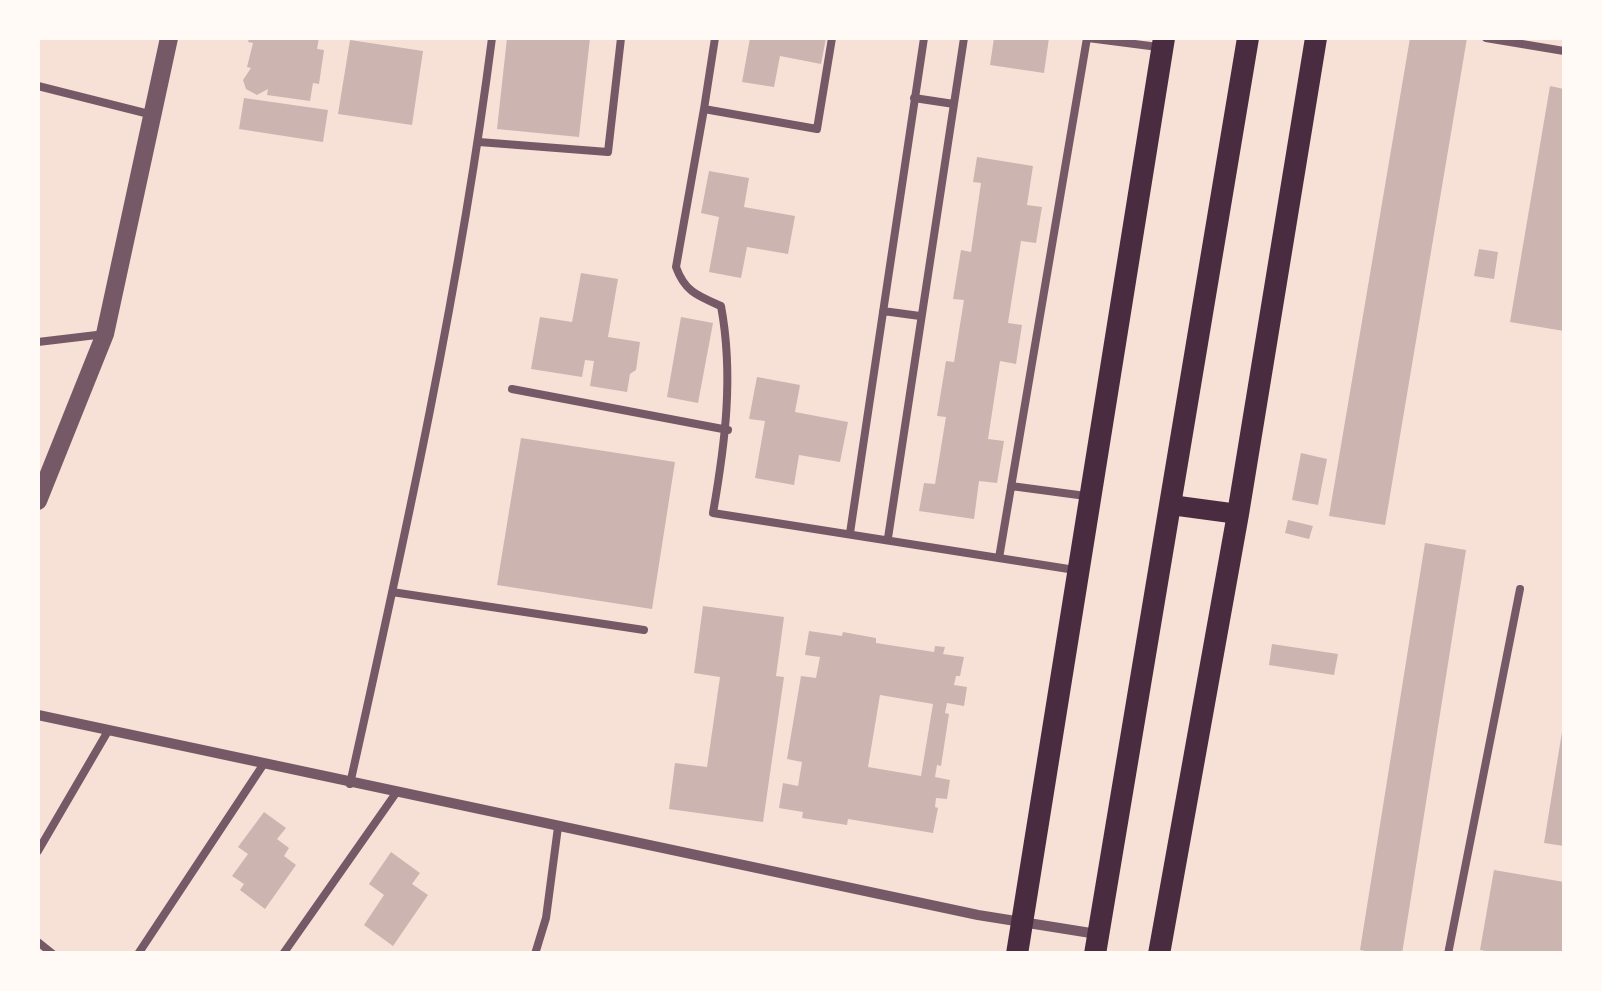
<!DOCTYPE html>
<html>
<head>
<meta charset="utf-8">
<style>
	body { margin:0 }
	#map { position:relative; width:1602px; height:991px; overflow:hidden; background:#f7e1d7; font-family:"Asap Condensed",sans-serif }
	canvas { display:block }
	.frame { position:absolute; inset:0; border:40px solid #fffaf5; pointer-events:none }
</style>
</head>
<body>
<div id="map">
<canvas width="1602" height="991"></canvas>
<div class="frame"></div>
</div>
<script>
const ctx = document.querySelector('canvas').getContext('2d');
ctx.lineJoin = 'round';
function fill(path, color) { ctx.fillStyle = color; ctx.fill(path, 'evenodd'); }
function strokePath(path, color, width, dash) { ctx.strokeStyle = color; ctx.lineWidth = width; ctx.lineCap = dash ? 'butt' : 'round'; ctx.setLineDash(dash || []); ctx.stroke(path); }
fill(new Path2D(`
	M249 38H319L317 49 324 50 319 84 313 83 310 101 267 95 268 89 257 95 246 89 243 80 251 68 247 67 253 43 248 42Z
	M507 38H590L579 137 497 129Z
	M750 38H826L821 64 780 56 774 87 742 82Z
	M994 38H1049L1044 73 990 65Z
	M1410 38H1467L1385 525 1329 516Z
	M350 40 423 51 412 125 338 114Z
	M1550 86 1564 89V331L1510 322Z
	M244 98 328 110 323 142 239 129Z
	M977 157 1033 166 1027 205 1042 207 1036 243 1021 241 1008 323 1022 325 1016 364 1000 361 988 439 1004 441 997 483 979 481 974 519 919 511 924 483 935 484 946 417 937 416 946 361 954 362 964 300 953 299 961 250 971 252 981 183 973 182Z
	M709 171 749 178 744 207 795 216 788 254 747 247 741 278 709 272 719 217 701 213Z
	M1479 249 1498 252 1494 279 1474 276Z
	M581 273 618 279 608 337 640 342 636 370 630 374 627 392 590 386 594 361 585 360 582 377 531 369 540 317 572 322Z
	M681 317 713 323 698 403 667 397Z
	M757 377 800 385 795 412 848 422 840 462 799 455 794 485 755 478 765 421 749 419Z
	M521 438 675 462 652 609 497 585Z
	M1301 453 1327 459 1318 505 1292 500Z
	M1288 520 1313 526 1309 539 1285 533Z
	M1425 543 1466 550 1402 954H1379L1360 950Z
	M703 606 784 617 776 676 784 677 763 822 669 809 675 763 707 767 720 677 694 673Z
	M809 631 842 636 843 632 876 638V643L934 652 935 646 945 647 943 654 964 657 960 676H956L954 685 967 687 964 706 947 703 945 713 949 714 941 766 937 765 935 777 950 780 947 799 936 798 935 807 938 808 933 833 848 819 847 825 802 818 803 812 779 808 783 783 798 786 802 762 787 759 801 676 816 678 820 657 805 655ZM880 695 933 704 921 776 868 767Z
	M1272 644 1338 654 1334 675 1269 665Z
	M1562 732H1564V846L1544 843Z
	M264 812 286 828 277 839 289 848 284 856 296 865 265 909 240 890 244 884 232 876 248 854 238 847Z
	M391 852 420 873 412 884 428 895 393 946 364 925 384 895 369 884Z
	M1494 870 1564 882V954H1502L1480 950Z`), '#ccb4b1');
strokePath(new Path2D(`
	M832 38 817 129 704 109 676 267C685 292 698 296 721 306 734 376 725 444 713 513L1075 570
	M1088 38 1158 47
	M1486 38 1564 51
	M38 86 149 114
	M914 98 954 104
	M704 109 715 38
	M479 142 608 152 621 38
	M883 311 920 316
	M38 342 105 334
	M512 389 728 430
	M1011 486 1086 496
	M850 533 924 38
	M888 538 964 38
	M999 558 1087 38
	M392 592 644 630
	M350 784C405 537 460 288 492 38
	M38 851 108 731
	M38 942 53 954
	M138 954 263 765
	M283 954 396 793
	M535 954 546 918 558 827
	M1448 954 1520 589`), '#755966', 8);
strokePath(new Path2D(`
	M38 715 978 915 1097 934`), '#755966', 10);
strokePath(new Path2D(`
	M38 501 105 334 169 38`), '#755966', 18);
strokePath(new Path2D(`
	M1171 505 1238 514`), '#4a2c40', 20);
strokePath(new Path2D(`
	M1017 954 1164 38
	M1095 954 1248 38
	M1159 954 1238 514 1316 38`), '#4a2c40', 22);
</script>
</body>
</html>
